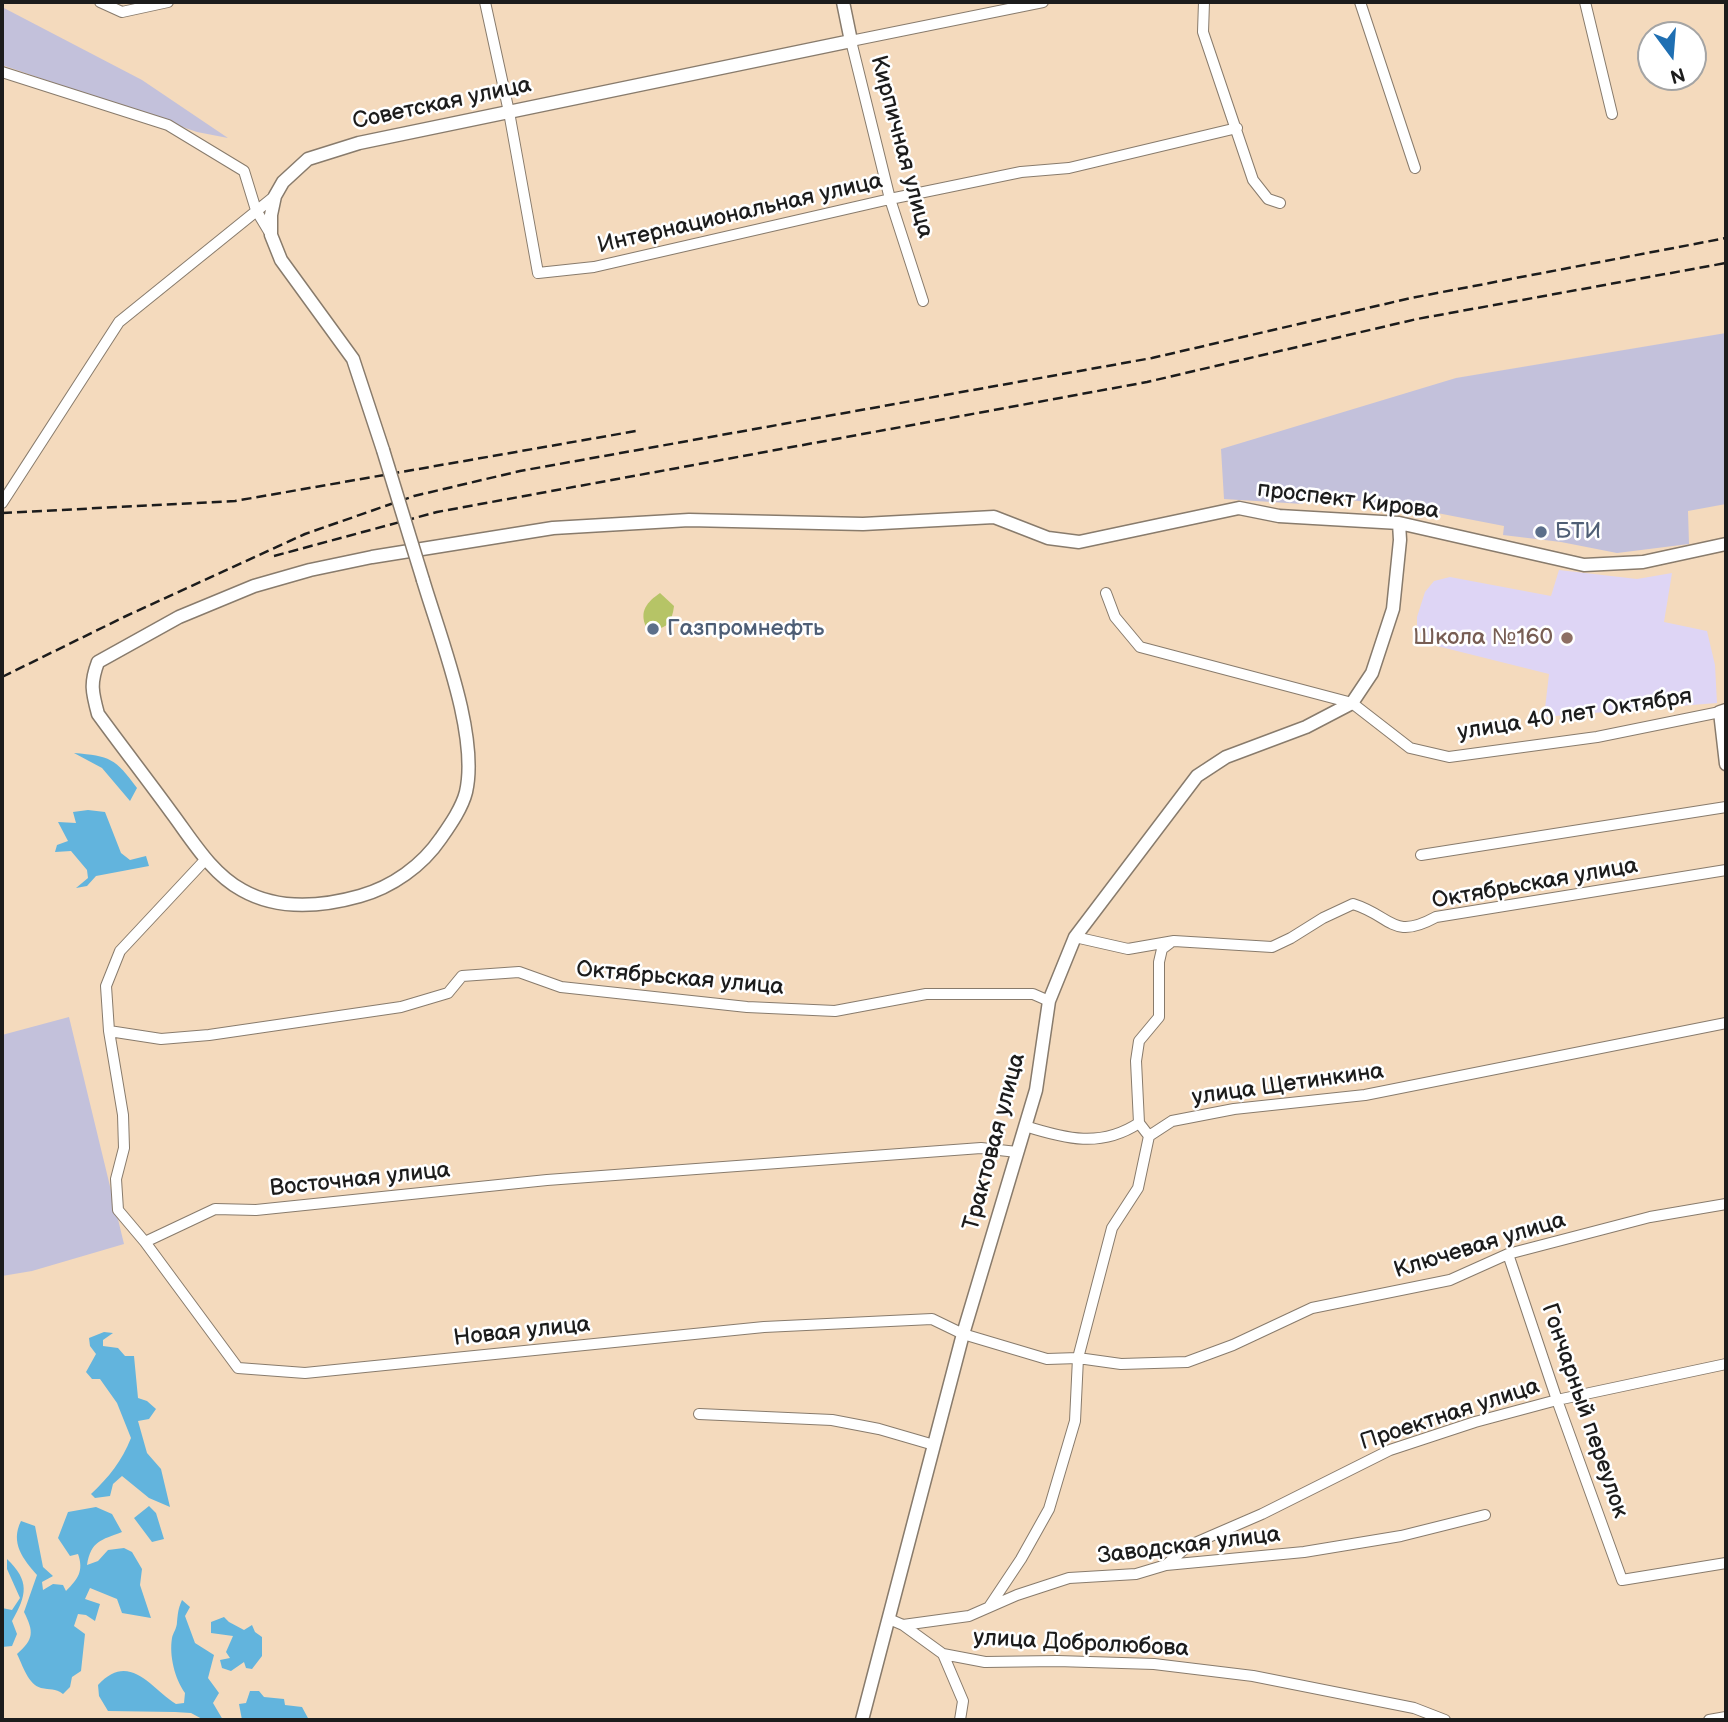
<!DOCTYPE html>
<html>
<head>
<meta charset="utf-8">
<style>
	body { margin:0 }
	#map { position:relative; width:1728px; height:1722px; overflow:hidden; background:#f4dabd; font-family:"Balsamiq Sans",sans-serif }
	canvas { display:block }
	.frame { position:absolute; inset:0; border:4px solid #1c1c1c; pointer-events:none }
	.north { position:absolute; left:1637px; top:21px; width:70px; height:70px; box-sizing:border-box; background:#fff; border:2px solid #a4a4a4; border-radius:50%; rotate:164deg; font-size:19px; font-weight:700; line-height:28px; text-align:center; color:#1c1c1c }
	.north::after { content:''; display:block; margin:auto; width:24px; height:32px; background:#1f6fb2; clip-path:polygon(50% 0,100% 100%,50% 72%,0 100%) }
</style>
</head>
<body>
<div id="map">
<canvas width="1728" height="1722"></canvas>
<div class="frame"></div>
<div class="north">N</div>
</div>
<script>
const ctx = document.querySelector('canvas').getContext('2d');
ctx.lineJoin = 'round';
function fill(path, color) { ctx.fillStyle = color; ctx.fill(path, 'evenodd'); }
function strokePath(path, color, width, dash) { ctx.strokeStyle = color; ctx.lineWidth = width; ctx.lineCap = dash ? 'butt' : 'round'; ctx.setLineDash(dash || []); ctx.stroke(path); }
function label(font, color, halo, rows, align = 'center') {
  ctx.font = font + ' "Balsamiq Sans",sans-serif'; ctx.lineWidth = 5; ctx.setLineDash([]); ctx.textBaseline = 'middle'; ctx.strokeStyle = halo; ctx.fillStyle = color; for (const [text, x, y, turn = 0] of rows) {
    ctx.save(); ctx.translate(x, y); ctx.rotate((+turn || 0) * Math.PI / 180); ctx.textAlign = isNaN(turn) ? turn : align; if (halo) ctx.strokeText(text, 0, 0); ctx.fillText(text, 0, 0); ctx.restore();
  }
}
fill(new Path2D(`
	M1559 570 1637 579 1672 573 1664 622 1707 631 1715 665 1717 703 1544 717 1549 674 1433 645 1417 629V617L1425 592 1434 581 1450 577 1551 596Z`), '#ded5f5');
fill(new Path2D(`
	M2 7 142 80 228 138 197 132 2 65Z
	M1726 333V504L1688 511 1689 544 1617 553 1561 542 1503 535 1504 526 1396 505 1303 495V504L1224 499 1221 449 1456 378Z
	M69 1017 124 1244 32 1271 2 1276V1035Z`), '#c3c1db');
fill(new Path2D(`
	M660 593 674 606C672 625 663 632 646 627 639 611 647 602 660 593Z`), '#b6c466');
fill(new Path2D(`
	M74 753C110 756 115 758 137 788L130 801 102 768Z
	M88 810 105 812 121 853 130 860 146 856 149 866 96 876 87 886 76 888 88 878 87 870 71 851 55 852 57 845 68 841 58 822 76 823 73 812Z
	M104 1332 113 1333 103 1340V1346L118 1348 125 1356H134L138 1398 147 1401 156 1409 149 1419 138 1421 147 1453 161 1469 170 1507 149 1498 122 1476 113 1484 110 1496 95 1498 91 1494C109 1477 122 1461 131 1438L117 1403 100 1379H92L86 1372 96 1354 90 1346 89 1338Z
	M149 1506 156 1513 164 1539 152 1542 134 1518Z
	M96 1507 112 1514 122 1532C101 1540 91 1541 87 1565L98 1561 108 1550 124 1548 132 1552 142 1569 140 1585 151 1618 122 1613 117 1599 90 1588 85 1599 100 1604 95 1621 86 1615 78 1614 74 1626 85 1634 81 1671 72 1677 70 1687 63 1694C55 1688 50 1690 41 1688 28 1684 23 1666 17 1654 34 1639 34 1632 24 1612L37 1575C23 1559 10 1543 21 1521L35 1526 43 1567 53 1576 42 1582 43 1590 53 1584 63 1585 66 1591C78 1579 84 1571 78 1554L70 1556 58 1538 68 1512Z
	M7 1559C30 1581 27 1595 12 1621L17 1634 12 1646 2 1647V1608L12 1610 20 1598 7 1569Z
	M182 1600 190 1607 185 1616 195 1643 214 1655 208 1678 219 1693 213 1703 223 1720H204L191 1713 175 1712 108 1711 99 1696 98 1685C129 1651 150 1687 176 1704L184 1703 185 1693C175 1679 169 1656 172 1638 173 1633 177 1628 177 1622 178 1613 178 1609 182 1600Z
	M224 1617 229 1622 244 1630 252 1625 255 1632 262 1637V1656L252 1669 246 1668 244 1662 231 1671 222 1668 220 1660 230 1658 226 1652 233 1636 211 1633V1622Z
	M250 1691H259L264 1697 284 1699 285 1705 302 1707 309 1720 284 1718 242 1720 239 1704 246 1703Z`), '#62b4dd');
const minor = new Path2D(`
	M100 2 122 12 168 2
	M485 2 509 112 538 273 594 267 890 199 1021 172 1069 168 1237 128
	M1204 2 1203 32 1253 180 1268 199 1280 203
	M1360 2 1415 168
	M1585 2 1612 114
	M2 72 168 125 244 171 256 210 271 235
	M923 301 890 199 851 41 1043 2
	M2 503 119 322 275 196
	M1106 593 1115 617 1140 647 1352 703 1410 748 1449 757 1597 737 1720 712
	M1421 855 1726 807
	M206 859 120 951 106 986 109 1031 123 1115 124 1148 116 1179 118 1210 145 1242 215 1209 256 1210 547 1180 981 1148 1017 1152
	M1075 937 1128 949 1174 941 1272 947 1291 938 1323 918 1353 904C1392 916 1392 941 1436 917L1726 870
	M109 1031 161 1039 209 1035 401 1007 448 993 462 976 519 972 561 987 747 1007 835 1011 926 994H1033L1049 1001
	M1025 1126C1066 1139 1101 1148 1139 1123
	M1149 1136 1139 1123 1136 1061 1139 1041 1159 1017V962L1162 949 1170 943
	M145 1242 238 1368 305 1373 764 1327 932 1319 963 1334 1047 1359 1078 1358 1121 1364 1187 1362 1233 1345 1312 1308 1450 1280 1508 1254 1650 1217 1726 1204
	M1508 1254 1557 1400 1622 1580 1726 1563
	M699 1414 832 1420 879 1429 934 1445
	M1166 1565 1188 1546 1262 1514 1390 1450 1475 1422 1557 1400 1726 1364
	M989 1607 1021 1559 1049 1509 1075 1421 1078 1358 1112 1228 1138 1188 1149 1136 1172 1121 1234 1109 1365 1095 1726 1023
	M889 1619 903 1625 943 1654 985 1662 1057 1661 1154 1664 1253 1676 1414 1708 1445 1720
	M903 1625 969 1616 1017 1595 1069 1578 1136 1574 1166 1565 1304 1552 1401 1536 1485 1515
	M943 1654 963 1701 960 1720
	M1709 1720 1726 1717`);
const tertiary = new Path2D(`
	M383 450 353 359 281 260 271 235V215L275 196 283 182 308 159 359 143 851 41 843 2
	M423 580C440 637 479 735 466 792 462 808 450 825 441 838 422 866 392 887 360 896 321 907 279 911 242 890 211 873 192 840 171 812 147 779 122 747 98 714 92 692 90 683 98 662L179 617 254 586 310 570 372 557 553 528 689 520 863 524 994 517 1048 538 1079 542 1239 508 1279 516 1399 523 1584 565 1643 562 1726 544
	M1726 710 1720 712 1726 764
	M862 1720 963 1334 1036 1090 1049 1001 1075 937 1197 776 1226 757 1306 727 1352 703 1372 673 1393 609 1400 540 1399 523`);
strokePath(minor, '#887b6c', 12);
strokePath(tertiary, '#887b6c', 15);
strokePath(minor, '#fff', 10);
strokePath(tertiary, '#fff', 12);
strokePath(new Path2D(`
	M2 513 235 501 636 431
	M274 556 437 512 1147 382 1417 319 1726 263
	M2 677 124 617 305 534 414 496 520 471 1152 358 1411 298 1726 238`), '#1c1c1c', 2.5, [10, 5]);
const tertiaryBridge = new Path2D(`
	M383 450 423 580`);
strokePath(tertiaryBridge, '#887b6c', 15, []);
strokePath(tertiaryBridge, '#fff', 12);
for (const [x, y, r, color] of [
	[1541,532,7,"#5c6f8a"],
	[653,629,7,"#5c6f8a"],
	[1567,638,7,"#8d6e63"]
]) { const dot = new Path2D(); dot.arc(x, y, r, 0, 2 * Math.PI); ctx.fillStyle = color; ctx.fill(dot); strokePath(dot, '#fff', 2.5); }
label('23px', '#1c1c1c', '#fff', [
	["Советская улица",442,104,-12],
	["Кирпичная улица",901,147,75],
	["Интернациональная улица",740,214,-13],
	["проспект Кирова",1348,501,7],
	["улица 40 лет Октября",1575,715,-9],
	["Октябрьская улица",1535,884,-10],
	["Октябрьская улица",680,979,5],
	["улица Щетинкина",1288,1085,-8],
	["Трактовая улица",995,1142,-75],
	["Восточная улица",360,1180,-6],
	["Ключевая улица",1480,1246,-17],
	["Новая улица",522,1332,-6],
	["Гончарный переулок",1584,1411,71],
	["Проектная улица",1450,1415,-18],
	["Заводская улица",1189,1546,-7],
	["улица Добролюбова",1081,1644,3]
]);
label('23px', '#4e5e75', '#fff', [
	["БТИ",1555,532],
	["Газпромнефть",667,629]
], 'left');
label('23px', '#785e54', '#fff', [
	["Школа №160",1553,638]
], 'right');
</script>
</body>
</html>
